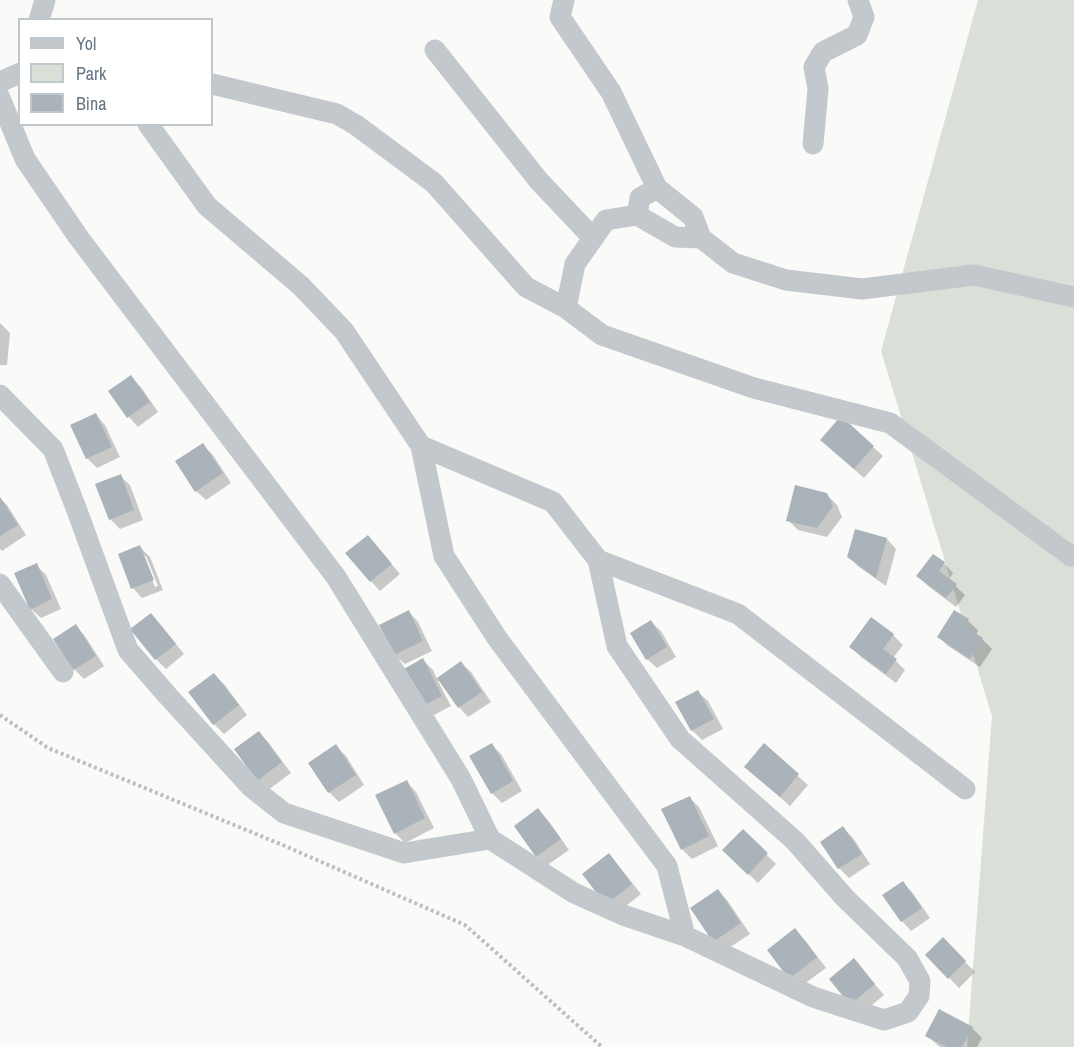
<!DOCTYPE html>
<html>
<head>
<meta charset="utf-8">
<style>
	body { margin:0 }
	#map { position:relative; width:1074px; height:1047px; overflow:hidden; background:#fafaf8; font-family:"Archivo Narrow",sans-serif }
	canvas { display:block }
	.legend { position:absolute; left:18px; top:18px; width:195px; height:108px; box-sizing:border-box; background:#fff; border:2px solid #c1c8cd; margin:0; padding:8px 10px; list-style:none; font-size:18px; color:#657683 }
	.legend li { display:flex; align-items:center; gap:12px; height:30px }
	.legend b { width:30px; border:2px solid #c1c8cd }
</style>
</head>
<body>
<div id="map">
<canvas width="1074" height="1047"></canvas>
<ul class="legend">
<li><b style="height:8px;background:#c3c8cc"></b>Yol</li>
<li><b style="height:16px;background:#dadfd7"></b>Park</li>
<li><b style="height:16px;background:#aab3b9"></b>Bina</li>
</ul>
</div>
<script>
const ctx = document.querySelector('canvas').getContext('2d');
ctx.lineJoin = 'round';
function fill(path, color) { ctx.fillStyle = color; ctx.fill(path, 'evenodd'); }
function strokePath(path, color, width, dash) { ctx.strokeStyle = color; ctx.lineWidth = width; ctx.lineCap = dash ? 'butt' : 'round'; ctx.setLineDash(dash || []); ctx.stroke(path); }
fill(new Path2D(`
	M978 0H1074V1047H967L992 716 881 351Z`), '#dadfd7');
fill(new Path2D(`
	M0 323 10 333 7 365H0Z
	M131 377 141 387 158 412 138 427 129 417Z
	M96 415 105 425 120 457 97 468 87 458Z
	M203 445 213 455 231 483 206 500 196 491Z
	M873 447 883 456 864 478 832 450Z
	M120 476 130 485 143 520 120 529 110 519Z
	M827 495 837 505 842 517 827 537 798 530 788 520Z
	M0 498 7 505 26 535 2 551 0 549Z
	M887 539 896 549 886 586 859 567 849 557Z
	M140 547 150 557 163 590 142 598 133 588ZM143 556H146L158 586 155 587Z
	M377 547 400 574 380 591 371 581Z
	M944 563 953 573 949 580 965 595 956 607 928 586 918 576Z
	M36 565 46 575 61 609 41 618 31 609Z
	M409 612 418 622 432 651 405 664 395 655Z
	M955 612 968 621 978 630 976 635 982 639 992 649 980 667 948 646 939 637Z
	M150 615 160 624 184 654 166 669 156 659Z
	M651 622 661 631 676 657 657 668 647 659Z
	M76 626 85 636 104 666 84 679 74 669Z
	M893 635 903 645 893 658 905 670 896 683 861 657 851 647Z
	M423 660 433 670 437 679 461 663 471 672 491 702 468 717 459 707 440 680 438 681 451 706 434 715 424 705Z
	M214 675 224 684 247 715 224 734 214 724Z
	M698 692 708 701 723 729 702 740 692 730Z
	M259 733 268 742 291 773 268 790 258 780Z
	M492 745 501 754 522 791 502 803 492 793Z
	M336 746 346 756 364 785 339 802 329 792Z
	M764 746 808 785 790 806 756 776Z
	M407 782 416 792 434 828 405 843 395 833Z
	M689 797 699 807 718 846 692 859 682 849Z
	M538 810 548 820 569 850 546 866 537 856Z
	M843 828 853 838 870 864 849 878 839 868 822 843Z
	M743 831 776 864 758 883 724 850Z
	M609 855 618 865 641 894 617 913 607 904Z
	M902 883 912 892 930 918 911 931 902 921Z
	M718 891 727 900 750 934 724 951 715 941Z
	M795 930 805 940 826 968 800 987 769 950Z
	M943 940 975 972 959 988 927 955Z
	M854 960 884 995 861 1014 851 1004Z
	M972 1028 982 1038 977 1047H940L927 1036Z`), '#0003');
fill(new Path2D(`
	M131 375 150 402 127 418 108 391Z
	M96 413 112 447 86 459 70 425Z
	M841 416 874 446 854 469 820 440Z
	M203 443 223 473 195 492 175 461Z
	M121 474 134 510 109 520 95 484Z
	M795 485 827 493 833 506 817 528 786 521Z
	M0 497 18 525 0 536Z
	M855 529 887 538 876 578 847 557Z
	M368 535 392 564 370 582 345 553Z
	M140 545 154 580 131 589 118 554Z
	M933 554 945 562 939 571 957 584 946 598 916 576Z
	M37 563 52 599 30 610 14 573Z
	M409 610 423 641 394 655 379 625Z
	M954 610 969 619 965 626 983 638 970 659 937 637Z
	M151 613 176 644 155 660 130 629Z
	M871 617 894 634 883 649 897 659 886 674 849 647Z
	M651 620 667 647 646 660 630 633Z
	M76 624 96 656 73 670 53 639Z
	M423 658 442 696 423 706 404 669Z
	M461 661 482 692 458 708 437 678Z
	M214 673 239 705 213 725 188 692Z
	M698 690 714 719 691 731 675 702Z
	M259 731 282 762 257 781 234 749Z
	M492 743 513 781 491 794 469 756Z
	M764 743 799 774 780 797 744 767Z
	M336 744 356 775 328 793 308 763Z
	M407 780 425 818 394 834 375 795Z
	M690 796 709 836 681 850 661 809Z
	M538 808 561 839 536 857 514 826Z
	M843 826 862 854 838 869 820 842Z
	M743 829 768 853 748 875 722 850Z
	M609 853 632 884 606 905 582 874Z
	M903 881 922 908 901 922 882 895Z
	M718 889 741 923 713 942 690 908Z
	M795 928 817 957 789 979 767 950Z
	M943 937 966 961 948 979 925 955Z
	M854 958 875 984 850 1005 829 979Z
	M939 1009 973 1027 962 1047H947L925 1036Z`), '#aab3b9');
strokePath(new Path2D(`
	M0 715 48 748 285 846 465 925 602 1047`), '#bbbfc2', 4, [3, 3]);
strokePath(new Path2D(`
	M564 0 560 17 611 92 657 188 693 217 701 238
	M39 20 45 0
	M435 50 539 181 593 238
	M0 82 20 73
	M212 84 337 114 356 125 434 183 526 287 566 308 602 335 754 388 890 423 1071 556
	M0 98 25 159 79 238 336 577 461 779 490 839 574 893 623 915 685 936 813 997 884 1020 908 1012 919 996 920 981 907 958 845 898 795 841 680 739 617 646 598 560 553 502 421 446
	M148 124 207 206 301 286 344 331 421 446 444 556 497 638 667 866 685 936
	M813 144 818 89 814 67 823 52 857 35 864 17 858 0
	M637 215 640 198 657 188
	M566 308 575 264 606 220 637 215 675 237 701 238 733 263 786 280 862 289 974 275 1074 297
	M0 395 53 449 76 508 128 650 168 696 251 787 284 813 404 853 490 839
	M598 560 738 614 965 789
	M0 584 63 672`), '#c3c8cc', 21);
</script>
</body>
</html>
